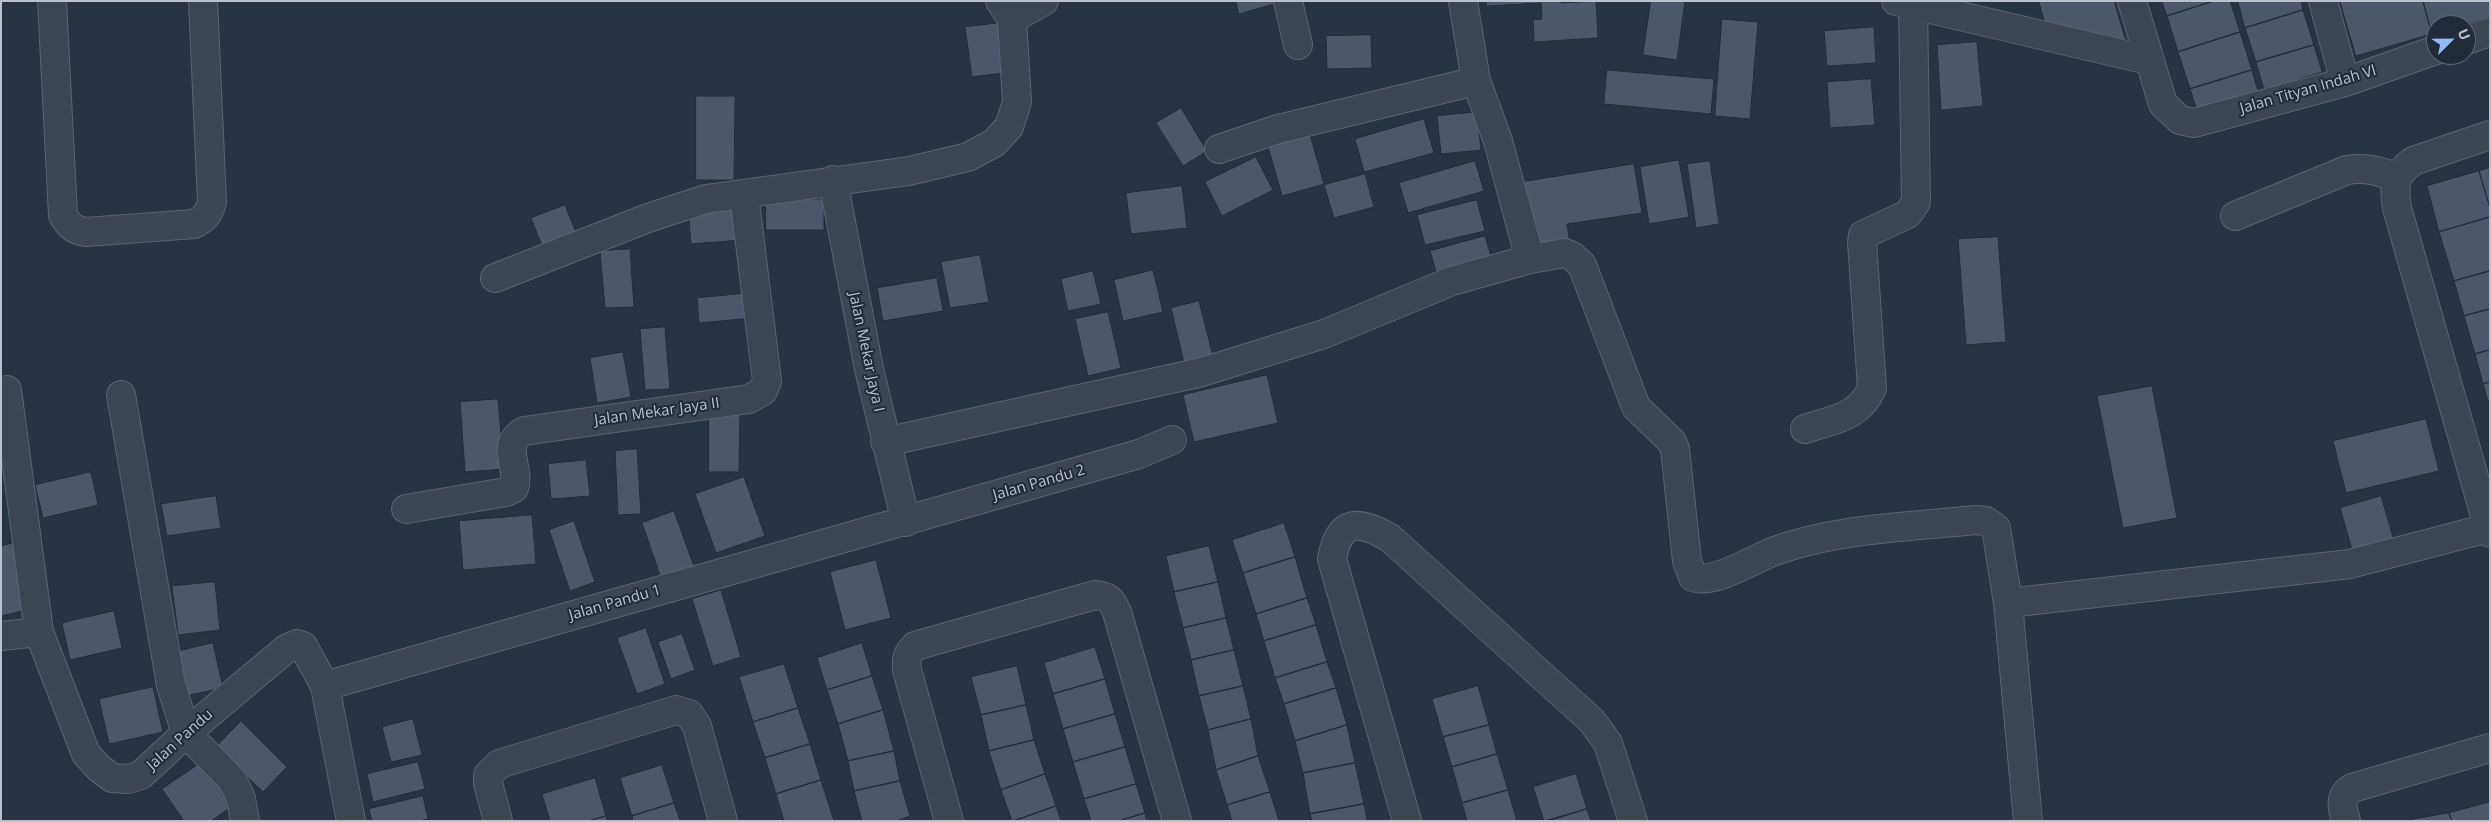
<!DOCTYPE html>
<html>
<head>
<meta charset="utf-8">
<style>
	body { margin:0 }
	#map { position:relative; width:2491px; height:822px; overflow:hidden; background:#283444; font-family:"Open Sans",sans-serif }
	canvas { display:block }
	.frame { position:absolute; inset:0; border:2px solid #bac1cd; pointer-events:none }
	.north { position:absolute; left:2426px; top:15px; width:50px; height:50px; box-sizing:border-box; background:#212b39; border:1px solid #5e6774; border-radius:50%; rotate:67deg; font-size:14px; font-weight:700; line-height:20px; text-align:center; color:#bac1cd }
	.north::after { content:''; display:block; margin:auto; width:18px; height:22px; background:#94baf8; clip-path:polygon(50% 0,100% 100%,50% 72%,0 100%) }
</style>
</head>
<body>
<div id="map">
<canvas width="2491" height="822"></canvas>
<div class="frame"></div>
<div class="north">U</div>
</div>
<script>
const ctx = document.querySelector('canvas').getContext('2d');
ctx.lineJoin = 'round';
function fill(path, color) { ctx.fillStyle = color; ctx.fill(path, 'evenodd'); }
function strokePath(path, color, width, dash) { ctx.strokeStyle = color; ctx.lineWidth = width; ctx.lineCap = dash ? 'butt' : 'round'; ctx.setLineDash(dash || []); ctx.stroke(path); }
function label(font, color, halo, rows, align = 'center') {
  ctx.font = font + ' "Open Sans",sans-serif'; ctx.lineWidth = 4; ctx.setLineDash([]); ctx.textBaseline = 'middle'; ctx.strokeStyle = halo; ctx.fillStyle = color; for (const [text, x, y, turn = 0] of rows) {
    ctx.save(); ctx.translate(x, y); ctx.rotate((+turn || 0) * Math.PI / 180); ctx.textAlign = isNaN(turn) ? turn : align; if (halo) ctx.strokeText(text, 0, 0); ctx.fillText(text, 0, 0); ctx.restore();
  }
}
const building = new Path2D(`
	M1236 1H1277V3L1239 14Z
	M1486 1H1561V3L1596 1 1598 38 1534 42 1533 20 1542 19 1541 3 1487 6Z
	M1651 1H1685L1677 60 1643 55Z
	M2039 1H2114L2128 48 2048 34Z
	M2162 1H2214L2167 16Z
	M2214 1H2230L2240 32 2178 52 2167 16Z
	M2238 1H2301L2303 10 2245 28Z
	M2340 1H2423L2432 34 2356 56Z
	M2423 1H2490V17L2463 25H2436V33L2432 34Z
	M2303 10 2314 45 2256 62 2245 28Z
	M1722 19 1758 22 1750 119 1715 116Z
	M1007 22 1012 72 972 77 965 27Z
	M1874 27 1876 63 1827 66 1824 31Z
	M2240 32 2252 70 2190 89 2178 52Z
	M1371 35 1372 68 1327 69 1326 36Z
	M1977 42 1983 106 1941 110 1937 45Z
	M2314 45 2322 72 2264 90 2256 62Z
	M1607 70 1714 79 1711 114 1604 104Z
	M2252 70 2258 91 2197 110 2190 89Z
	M1871 79 1875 125 1830 128 1827 82Z
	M696 96H735L734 180H696Z
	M1181 108 1207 151 1183 166 1156 123Z
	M1477 112 1481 150 1441 154 1437 116Z
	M1424 119 1434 153 1364 172 1355 139Z
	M1309 131 1324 184 1282 196 1267 143Z
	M1256 157 1273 190 1222 216 1205 182Z
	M1679 160 1689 217 1649 224 1640 167Z
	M1475 161 1484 191 1408 213 1399 183Z
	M1710 161 1719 224 1696 228 1687 164Z
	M1634 164 1642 213 1567 224 1570 243 1533 249 1522 182Z
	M2490 168V208L2479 171Z
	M2479 171 2490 208V217L2439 232 2427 186Z
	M1365 174 1374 207 1334 218 1324 185Z
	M1182 186 1187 228 1131 234 1126 193Z
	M766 199H824V230H766Z
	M1477 200 1485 231 1425 245 1417 215Z
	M737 204 741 240 691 244 688 208Z
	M565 205 579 240 545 253 531 218Z
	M2490 217V271L2454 281 2439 232Z
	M1485 236 1492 260 1437 275 1430 251Z
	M1998 237 2006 342 1966 345 1958 239Z
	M630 249 634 307 605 308 600 251Z
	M980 255 989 302 950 308 941 262Z
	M1153 270 1163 312 1123 321 1114 280Z
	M1093 271 1101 304 1068 311 1061 279Z
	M2490 271V309L2464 316 2454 281Z
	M937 278 943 311 883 321 877 288Z
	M751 293 753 318 699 323 697 298Z
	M1199 301 1214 360 1185 367 1171 308Z
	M2490 309V350L2475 354 2464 316Z
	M1108 312 1121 368 1088 376 1075 319Z
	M665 327 670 389 645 390 640 329Z
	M2490 350V382L2483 384 2475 354Z
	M623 352 631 397 597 403 590 358Z
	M1267 375 1278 423 1194 442 1183 395Z
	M2490 382V408L2483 384Z
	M2152 386 2177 518 2123 528 2097 396Z
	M498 399 504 469 465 472 460 402Z
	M709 411H740L739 472H709Z
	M2426 419 2439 471 2346 493 2333 441Z
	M637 449 641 514 618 515 615 451Z
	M586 460 590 496 551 499 548 464Z
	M91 472 98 505 43 518 35 485Z
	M744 477 765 536 716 553 695 494Z
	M216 496 221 528 167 536 161 504Z
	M2381 496 2396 547 2355 560 2340 508Z
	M674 511 696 572 663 584 642 523Z
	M532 515 536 564 463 570 459 521Z
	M574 521 595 582 570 591 549 530Z
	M1284 523 1295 557 1243 573 1232 540Z
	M14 543 31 609 1 616V546Z
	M1209 546 1218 582 1174 592 1166 556Z
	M1295 557 1307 598 1256 614 1243 573Z
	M876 560 891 618 845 630 830 572Z
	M215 582 220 630 178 635 172 586Z
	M1218 582 1226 618 1183 628 1174 592Z
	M721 590 741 657 713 666 692 599Z
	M1307 598 1316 625 1264 641 1256 614Z
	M114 611 122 648 70 660 62 623Z
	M1226 618 1234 650 1191 660 1183 628Z
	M1316 625 1327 662 1275 678 1264 641Z
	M646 628 665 684 637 694 617 638Z
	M682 634 695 670 671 679 658 642Z
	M213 643 223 688 185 696 174 652Z
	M862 643 872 676 827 690 817 658Z
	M1095 647 1105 679 1053 694 1044 663Z
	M1234 650 1243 686 1199 696 1191 660Z
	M1327 662 1336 688 1284 704 1275 678Z
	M784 664 798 708 753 722 739 677Z
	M1017 666 1026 705 981 715 971 677Z
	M872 676 883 710 838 724 827 690Z
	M1105 679 1115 714 1063 729 1053 694Z
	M1243 686 1251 719 1208 730 1199 696Z
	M1478 686 1489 725 1443 737 1432 699Z
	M153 687 163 732 109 744 99 699Z
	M1336 688 1347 725 1295 741 1284 704Z
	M1026 705 1034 740 989 751 981 715Z
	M798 708 810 744 765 758 753 722Z
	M883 710 894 751 848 761 838 724Z
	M1115 714 1125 747 1073 762 1063 729Z
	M413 719 422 755 391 762 382 727Z
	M1251 719 1258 756 1216 770 1208 730Z
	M241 721 287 767 263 792 216 747Z
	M1347 725 1355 763 1303 773 1295 741Z
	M1489 725 1497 754 1452 767 1443 737Z
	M1034 740 1045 774 1001 790 989 751Z
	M810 744 821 780 776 794 765 758Z
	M1125 747 1136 784 1084 799 1073 762Z
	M894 751 900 781 854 791 848 761Z
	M1497 754 1508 790 1462 803 1452 767Z
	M1258 756 1270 792 1227 805 1216 770Z
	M208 758 238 802 211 821H184L162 789Z
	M418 762 425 789 373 802 367 774Z
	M1355 763 1364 804 1310 814 1303 773Z
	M662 765 674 803 632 816 620 778Z
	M1045 774 1056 806 1012 821 1001 790Z
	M1576 774 1587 809 1544 821 1533 787Z
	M595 778 606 816 589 821H550L542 794Z
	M821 780 834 821H784L776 794Z
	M900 781 910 816 896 821H862L854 791Z
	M1136 784 1145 813 1119 821H1091L1084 799Z
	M1508 790 1517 821H1467L1462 803Z
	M1270 792 1279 821H1232L1227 805Z
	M423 796 428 819 419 821H372L369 809Z
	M2490 802V821H2452L2449 813Z
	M674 803 680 821H633L632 816Z
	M1364 804 1367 821H1312L1310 814Z
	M1056 806 1061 821H1015Z
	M1587 809 1591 821H1549Z
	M1145 813 1147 821H1119Z
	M2449 813 2452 821H2403Z
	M606 816 607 821H589Z`);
fill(building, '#4c586a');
strokePath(building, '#232d3b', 1);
const minor = new Path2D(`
	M52 1 63 215C69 226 74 230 86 232L194 224C205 219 209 213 212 202L203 1
	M1288 1 1298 45
	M1463 1 1476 81 1498 141 1530 259
	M1896 1 2148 60
	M2132 1 2163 104 2180 120 2194 123 2345 82 2436 50
	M2323 1 2345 82
	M1012 19 1044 1
	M2466 40 2490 32
	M2490 135 2413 161C2393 176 2394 185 2397 208L2490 533
	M1219 149 1278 129 1476 81
	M833 180 869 369 906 522
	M2235 216 2347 170C2366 167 2378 171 2396 177
	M495 278 648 218 706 199 909 171 968 157 994 143 1009 127 1017 102 1012 19 1000 1
	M7 390 39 632 86 754 99 768 112 778 128 779 141 775 186 733 286 649 297 644 303 646 325 686 351 821
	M121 395 171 685 186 733 233 781 241 799 245 821
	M1805 429C1834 419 1859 418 1872 388L1862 242 1863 235 1908 214 1916 202 1913 4
	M885 442 1202 372 1324 334 1452 281 1530 259 1565 253 1572 256 1582 265 1636 407 1672 442 1675 449 1687 561 1693 577C1712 585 1753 560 1772 552 1836 528 1909 527 1976 520L1986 521 1996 528 2008 603 2028 821
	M406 509 506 492 514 488C521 467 499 446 524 431L749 399 763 391 767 381 744 194
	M2008 603 2350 564 2488 528
	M1 636 39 632
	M325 686 1139 454 1172 440
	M498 821 488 783V775L499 764 676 710 689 714 697 726 723 821
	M949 821 907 670C906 658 907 654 915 646L1095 595C1109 596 1112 601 1117 612L1177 821
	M1407 821 1332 559C1339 518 1359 520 1390 538L1592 721 1608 743 1633 821
	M2346 821C2342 807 2339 796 2352 788L2490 748`);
strokePath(minor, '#5b6471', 30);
strokePath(minor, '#3c4653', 28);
label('15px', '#bac1cd', '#212b39', [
	["Jalan Tityan Indah Vl",2308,90,-16],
	["Jalan Mekar Jaya I",866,352,78],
	["Jalan Mekar Jaya II",657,412,-8],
	["Jalan Pandu 2",1039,483,-16],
	["Jalan Pandu 1",615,603,-16],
	["Jalan Pandu",180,740,-42]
]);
</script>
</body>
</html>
